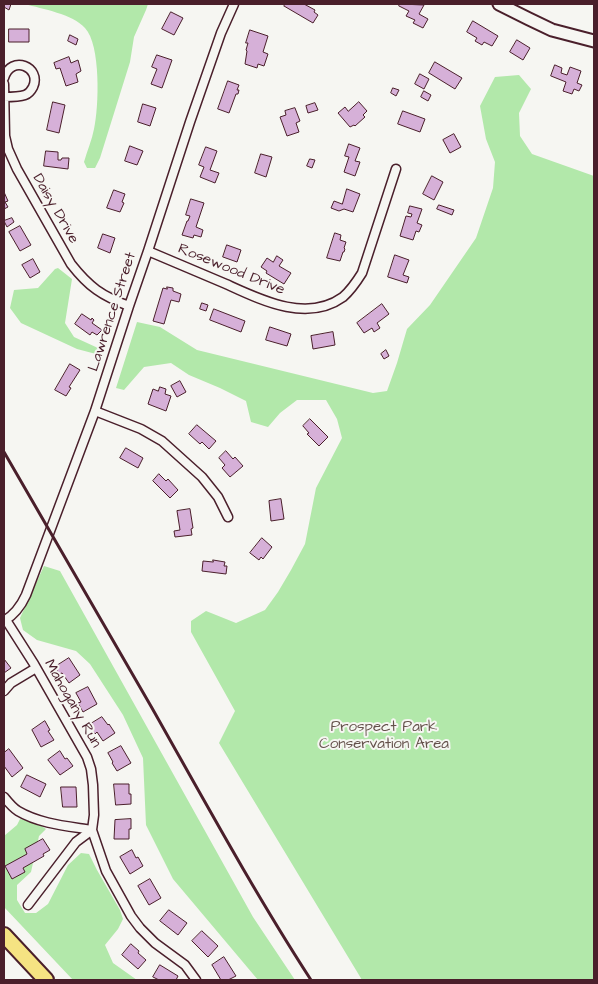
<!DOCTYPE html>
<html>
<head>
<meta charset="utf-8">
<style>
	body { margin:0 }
	#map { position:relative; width:598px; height:984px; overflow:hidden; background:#f6f6f2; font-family:"Architects Daughter",sans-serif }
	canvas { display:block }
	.frame { position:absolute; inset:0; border:5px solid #4a1f2b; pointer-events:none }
</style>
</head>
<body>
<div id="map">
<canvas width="598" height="984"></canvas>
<div class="frame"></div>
</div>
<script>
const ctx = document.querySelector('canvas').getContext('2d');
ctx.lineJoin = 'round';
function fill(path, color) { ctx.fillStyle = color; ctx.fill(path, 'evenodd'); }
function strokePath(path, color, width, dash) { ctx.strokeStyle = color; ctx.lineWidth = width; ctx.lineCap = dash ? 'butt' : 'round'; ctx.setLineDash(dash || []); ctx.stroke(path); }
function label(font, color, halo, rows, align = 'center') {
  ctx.font = font + ' "Architects Daughter",sans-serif'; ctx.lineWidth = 4; ctx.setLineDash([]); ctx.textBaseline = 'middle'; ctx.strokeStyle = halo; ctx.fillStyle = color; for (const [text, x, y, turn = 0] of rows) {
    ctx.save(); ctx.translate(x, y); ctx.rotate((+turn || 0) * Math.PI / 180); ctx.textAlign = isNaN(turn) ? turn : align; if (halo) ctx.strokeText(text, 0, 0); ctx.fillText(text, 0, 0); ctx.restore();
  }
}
fill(new Path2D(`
	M25 4H148L146 10 134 37 130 62 100 158 95 168H87L84 162C87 151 92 140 94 129 99 107 101 45 85 28 73 14 42 9 25 4Z
	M519 75 531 89 519 113 520 136 532 154 594 176V980H362L219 743 235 711 191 632V621L206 611 236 623 265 610 278 592 291 570 305 544 316 488 342 438 337 419 326 400H297L280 413 268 427 251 422 246 401 220 388 189 375 171 363 144 367 124 390 116 388 137 322 160 327 197 350 373 393 387 391 397 363 407 329 430 305 476 238 493 188 495 162 486 139 480 106 495 77Z
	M58 268 72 279 65 323 74 337 98 348 96 354 77 349 21 323 10 308 14 290 38 288 55 269Z
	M44 566 60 571 253 917 295 980H258L173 879 146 825 143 758 123 715 90 664 76 651 37 640 23 630 20 618Z
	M20 819 36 822 46 829 39 836 31 872 17 885V900L25 913H36L48 904 68 865 81 853 89 854 97 870 120 910 123 919 118 929 105 945 113 963 137 980H73L4 907V836L17 825Z`), '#b2e8aa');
const building = new Path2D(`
	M4 4H11L9 10 4 7Z
	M286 4H304L315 10 314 12 318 15 313 23 284 6Z
	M400 4 424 5 419 14 428 19 423 28 413 23 415 20 406 16 409 11 399 6Z
	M171 12 183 18 174 35 162 29Z
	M473 21 498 36 492 46 484 42 482 45 475 41 477 38 467 32Z
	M9 29H29V42H9Z
	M250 30 268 36 263 52 268 54 264 66 258 64 257 68 245 64 247 51 246 50 248 43H246Z
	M70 35 78 39 76 45 68 41Z
	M517 40 530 48 523 60 510 52Z
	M157 55 172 60 162 88 151 84 157 69 152 67Z
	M69 57 71 63 78 60 81 71 76 74 78 82 66 86 60 68 56 69 54 63Z
	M435 62 462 78 455 89 429 73Z
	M555 65 562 68 561 73 567 75 570 67 581 71 577 83 582 85 579 91 574 89 572 94 563 91 566 82 551 76Z
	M420 74 429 79 424 89 415 84Z
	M228 81 239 85 237 90H239L238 94H236L229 113 218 109Z
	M393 88 399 90 396 96 391 93Z
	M424 91 431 95 428 101 421 97Z
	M53 102 65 105 59 133 47 130Z
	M359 102 367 111 363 115 365 117 355 126 354 125 350 127 338 113 345 107 348 111Z
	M315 103 318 110 308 113 306 106Z
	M143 104 156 108 150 126 138 122Z
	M295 108 300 121 296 123 299 132 287 136 280 117 286 115 285 111Z
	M403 111 425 119 420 132 398 124Z
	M454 134 461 147 450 153 443 140Z
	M349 144 360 148 355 161 360 162 355 176 344 172 349 157 345 156Z
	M130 146 143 151 137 165 125 161Z
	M206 147 217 151 210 170 219 173 215 183 200 177 204 167 199 165Z
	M46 151 58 152V160H61L62 158H69L68 169 44 166Z
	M261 154 272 157 266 177 255 173Z
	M310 159 315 160 312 168 307 166Z
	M432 176 443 182 434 200 423 194Z
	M347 189 360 194 353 212 344 209 339 211 331 208 334 201 342 204Z
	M114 190 125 194 122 202 124 203 120 212 107 208Z
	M4 192 8 201 5 202 8 207 4 209Z
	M191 199 204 203 196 227 203 230 201 237 194 235 193 238 182 235 187 221H188L190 216 186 215Z
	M439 205 454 210 452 215 437 209Z
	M410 206 422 209 417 223 422 225 419 232 416 231 413 240 400 236 406 216 411 217 412 214 408 213Z
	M12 218 14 222 7 227 4 221Z
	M20 226 31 245 20 251 9 232Z
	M335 233 341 235 340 240 346 242 344 248 345 249 344 252H343L340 261 327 258Z
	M103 234 115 238 110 253 98 248Z
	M227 245 241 250 237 262 223 257Z
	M395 255 409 260 403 275 409 277 407 283 388 277Z
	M277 256 283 260 279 266 291 273 284 284 266 273 267 271 261 267 267 258 273 262Z
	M33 259 40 272 30 278 22 265Z
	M167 287 173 288V291L181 294 179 302 171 300 164 324 153 321 163 288 167 289Z
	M202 303 208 305 206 311 200 309Z
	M382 304 389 314 377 323 380 328 374 332 372 328 364 333 357 323Z
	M214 309 245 321 241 332 210 320Z
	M82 314 91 320 92 318 94 320 92 323 102 330 97 335 92 332 90 335 75 324Z
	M270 327 291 334 287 346 266 340Z
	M333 332 335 345 313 349 311 336Z
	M386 350 389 356 384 359 381 354Z
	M70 364 80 370 69 387 71 388 66 396 55 390Z
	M180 381 186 392 177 397 171 386Z
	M160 387 166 389 165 394 171 396 166 411 148 404 153 389 158 391Z
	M310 419 328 437 319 446 307 434 309 433 303 426Z
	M197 425 216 441 209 449 202 442 200 444 189 434Z
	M126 448 143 458 138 468 120 458Z
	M226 451 233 459 235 457 243 466 230 477 222 468 225 465 219 458Z
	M159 474 166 481 168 479 178 490 170 498 153 481Z
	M281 499 284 519 271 521 269 501Z
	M190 509 193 528 191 529 192 535 175 537 174 531 180 530 177 511Z
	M262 538 272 547 263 559 261 557 259 560 250 553Z
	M213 560 225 562 224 566H227L226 574 202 571 203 561 213 562Z
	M69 658 80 675 69 683 62 673 59 674 55 667Z
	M4 659 11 668 4 673Z
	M88 687 97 704 83 712 78 703 81 702 76 693Z
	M102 717 108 725 109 724 115 733 103 741 97 732 95 734 89 725Z
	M45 721 50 730 48 731 54 740 41 747 32 730Z
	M121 746 131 763 117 771 112 763 113 762 108 753Z
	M9 749 23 768 12 777 4 766V753Z
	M60 751 65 759 67 758 73 766 60 775 48 760Z
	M27 775 46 784 40 797 21 787Z
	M114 784H129V794H131V804L116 805Z
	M61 787H76L77 807H63Z
	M131 819V829H129V839H114L115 820Z
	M43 839 50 850 43 854 44 856 23 868 25 872 12 879 5 866 27 854 25 849Z
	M132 850 136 858 138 857 143 866 130 874 120 857Z
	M150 879 161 898 149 905 138 886Z
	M169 910 187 923 178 935 160 921Z
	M202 931 218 946 208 957 192 941Z
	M131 944 139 951 138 953 146 960 138 969 122 955Z
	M224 957 236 976 228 980H221L212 965Z
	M160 965 178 976 176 980H159L153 977Z`);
fill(building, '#d6b0d8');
strokePath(building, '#4a1f2b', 1);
const minor = new Path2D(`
	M4 78C11 54 42 67 33 87 31 91 28 94 25 95 19 97 11 97 4 97
	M4 84 5 136 8 149 17 169 71 264C89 287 102 296 129 306
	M148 251C174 262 200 273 226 284 261 300 307 323 343 297 351 290 357 281 362 273L396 169
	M95 411 141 429 162 441 202 477 218 497 228 517
	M6 620 34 664 87 757 91 769 93 785 94 815 92 830 106 871 131 916 140 928 155 943 185 965 196 980
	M4 621C14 615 21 606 26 595L95 411 129 306 148 251 190 122 221 33 234 4
	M4 691 11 683 36 668
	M4 797C8 802 13 808 18 811 40 824 67 826 92 830
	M28 905 76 842 92 830`);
const secondary = new Path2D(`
	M499 4 529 19 552 30 594 41`);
const motorway = new Path2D(`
	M4 935 46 980`);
strokePath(minor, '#4a1f2b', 11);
strokePath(secondary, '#4a1f2b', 15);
strokePath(motorway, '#4a1f2b', 18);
strokePath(minor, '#f6f6f2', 8);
strokePath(secondary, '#f6f6f2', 11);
strokePath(motorway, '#f5e382', 14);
strokePath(new Path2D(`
	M4 452C53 538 103 623 152 708 204 800 254 892 311 980`), '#4a1f2b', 3);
label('15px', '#4a1f2b', '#f6f6f2', [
	["Daisy Drive",55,209,60],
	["Rosewood Drive",231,270,22],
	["Lawrence Street",113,312,-72],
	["Mahogany Run",72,704,60]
]);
label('15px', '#64514b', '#f6f6f2', [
	["Prospect Park",384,728],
	["Conservation Area",384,745]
]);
</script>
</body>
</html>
